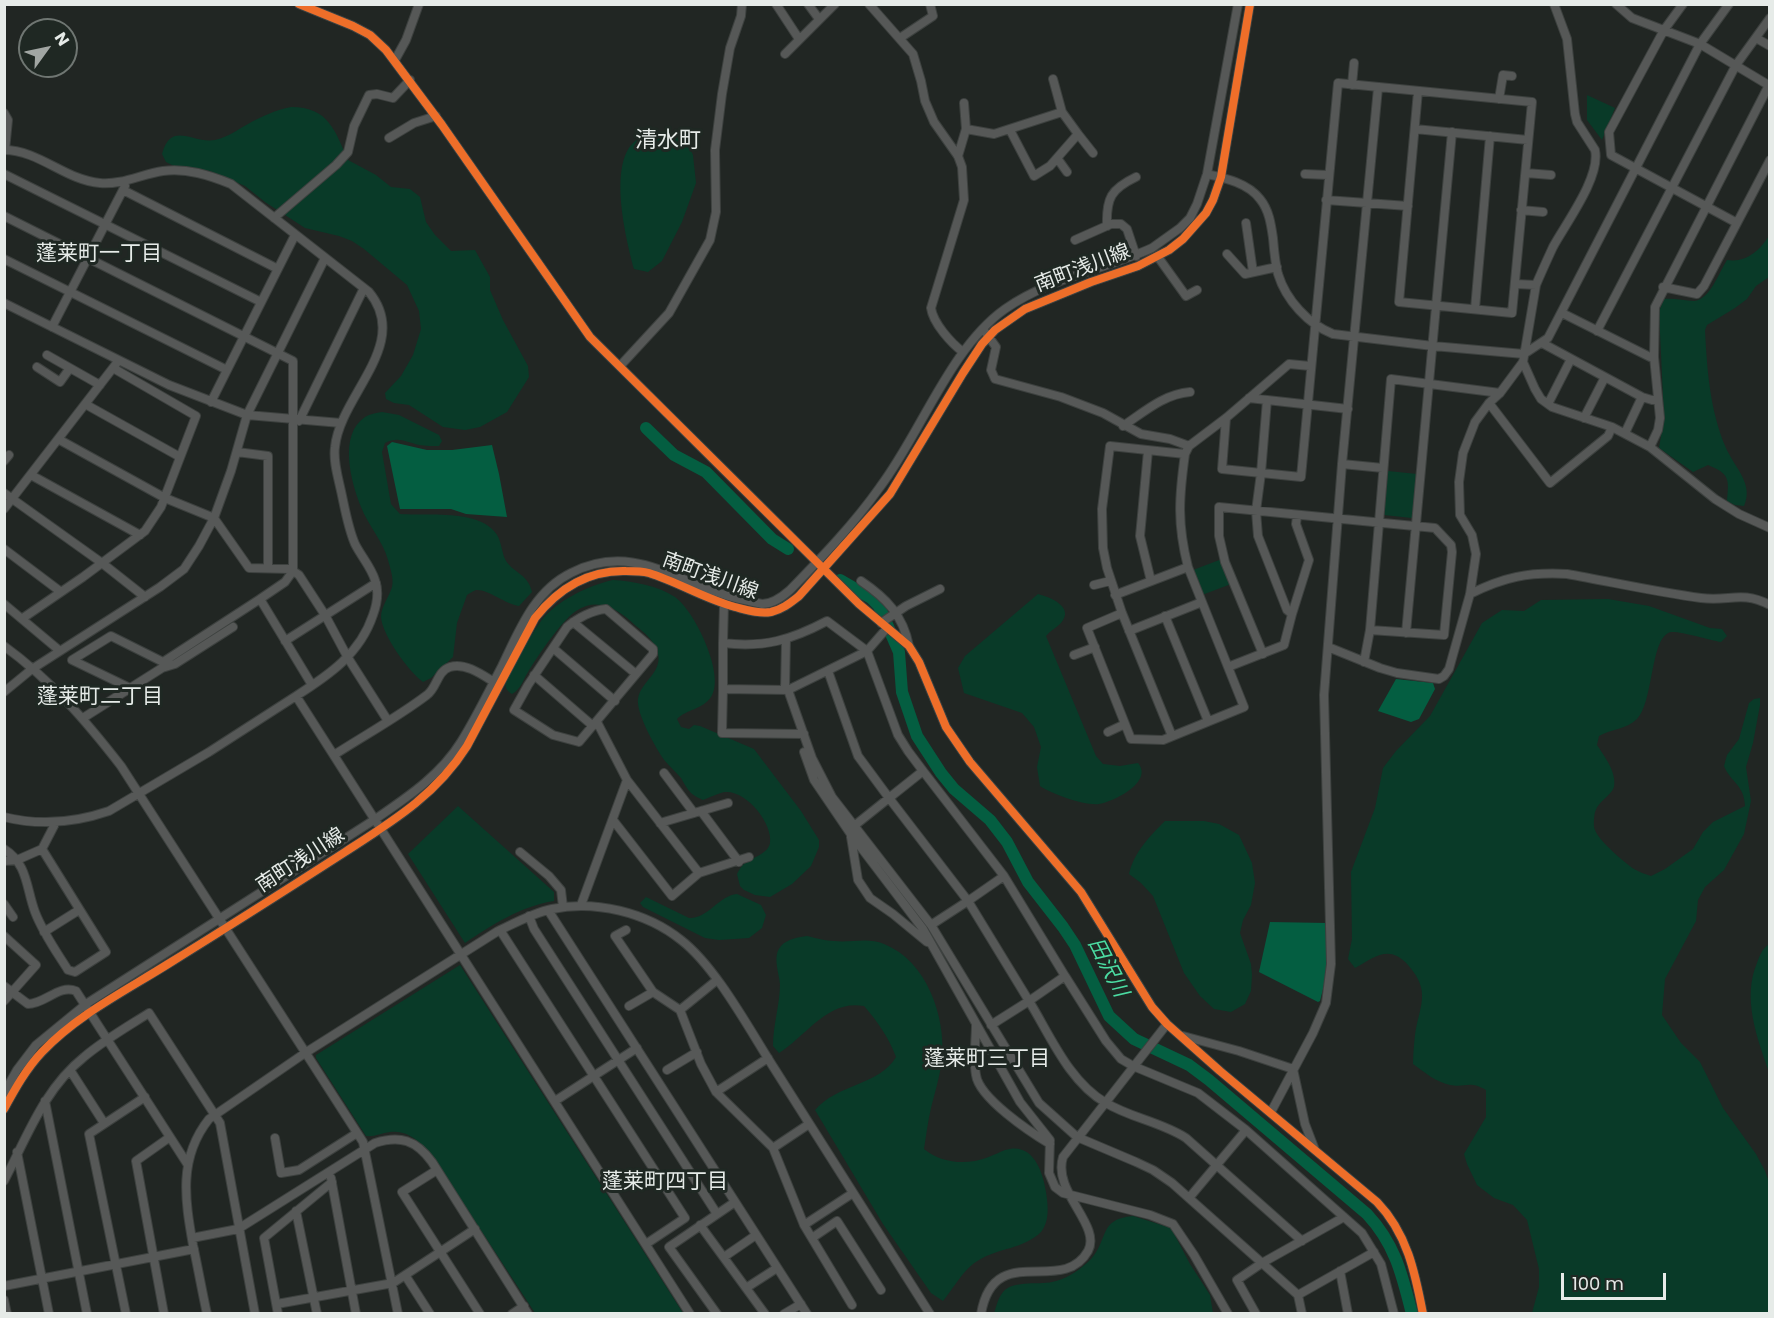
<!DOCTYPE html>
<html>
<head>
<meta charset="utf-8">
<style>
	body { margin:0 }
	#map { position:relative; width:1774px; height:1318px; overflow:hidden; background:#212623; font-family:Poppins,sans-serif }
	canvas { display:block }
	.frame { position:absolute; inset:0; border:6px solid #e6ebe8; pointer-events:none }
	.north { position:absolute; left:18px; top:18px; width:60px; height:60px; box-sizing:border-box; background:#1f2823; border:2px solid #6f7672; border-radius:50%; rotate:57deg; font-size:16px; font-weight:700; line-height:24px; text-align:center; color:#e6ebe8 }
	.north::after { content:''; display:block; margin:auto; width:21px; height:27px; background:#a1a6a3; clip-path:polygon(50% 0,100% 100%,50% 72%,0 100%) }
	.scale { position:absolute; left:1561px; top:1273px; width:105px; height:27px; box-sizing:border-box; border:3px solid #e6ebe8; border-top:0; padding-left:8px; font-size:18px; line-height:21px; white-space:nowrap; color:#e6ebe8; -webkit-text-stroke:4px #1f2823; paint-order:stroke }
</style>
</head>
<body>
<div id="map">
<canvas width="1774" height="1318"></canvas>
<div class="frame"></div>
<div class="north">N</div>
<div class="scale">100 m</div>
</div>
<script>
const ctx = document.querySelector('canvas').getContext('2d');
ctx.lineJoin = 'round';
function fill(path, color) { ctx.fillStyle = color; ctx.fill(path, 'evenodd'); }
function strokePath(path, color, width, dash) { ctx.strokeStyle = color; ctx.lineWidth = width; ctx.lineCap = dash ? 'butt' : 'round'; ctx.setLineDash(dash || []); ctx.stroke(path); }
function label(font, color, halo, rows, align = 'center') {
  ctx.font = font + ' Poppins,"Noto Sans JP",sans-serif'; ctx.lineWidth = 6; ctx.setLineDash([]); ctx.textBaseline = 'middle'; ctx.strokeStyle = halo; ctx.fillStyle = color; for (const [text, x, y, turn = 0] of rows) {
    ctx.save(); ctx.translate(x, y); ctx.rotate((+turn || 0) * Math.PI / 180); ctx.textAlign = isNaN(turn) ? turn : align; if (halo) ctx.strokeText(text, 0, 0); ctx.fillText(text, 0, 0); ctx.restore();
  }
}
fill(new Path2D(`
	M1587 95 1615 108 1602 140 1587 120Z
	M291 107C329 107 335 131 348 160L376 175 391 187 410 189 420 197 426 222 435 235 451 251 475 250 490 277V290L503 320 528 366 529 377 507 412 480 427 465 430 443 427 409 405 394 403 386 399 385 393 401 376 413 355 421 329 419 311 407 285 364 249 352 241 339 236 305 228 265 202 245 186 210 171 176 167 166 162 162 154C171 120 193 144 215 140 228 137 237 130 248 124 262 116 276 110 291 107Z
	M665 131 684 135 693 155 696 183 682 222 662 261 648 272 634 269C626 239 606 159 638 139 645 135 657 134 665 131Z
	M1769 236V277L1756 286 1747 299 1735 308 1707 325 1705 330C1707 370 1710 411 1726 448 1735 468 1754 484 1744 506L1735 505 1727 501C1729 479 1730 474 1708 465L1693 472 1659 448 1664 418 1659 311 1664 299C1675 298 1684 301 1694 301 1710 300 1719 272 1727 260 1746 263 1759 251 1769 236Z
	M382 412 399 415 439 435 442 441 439 446C433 446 425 446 419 445 406 442 398 436 385 443L382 452 391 504 400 514C426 516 475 509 494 531 502 539 501 552 506 561 515 574 528 574 532 592L519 606C505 604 488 589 476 590 473 591 470 593 467 595L457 623 453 657 431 678 423 682C409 672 382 635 381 617 381 607 389 597 392 587 394 578 390 568 388 560 383 541 368 525 361 507 351 482 338 435 365 417 370 414 376 413 382 412Z
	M1388 471 1417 474 1412 518 1384 515Z
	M1222 559 1231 584 1202 595 1193 570Z
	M613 580C632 581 659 586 675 597 695 611 726 676 711 697 702 710 687 709 677 719L681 727 689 729 694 725 700 726 754 749 801 811 819 840V847L811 866 792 884 770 897 755 895 744 890 740 886 737 874C739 870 741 866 745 863 753 857 768 854 770 843 773 823 746 790 725 792 718 793 709 798 703 800 699 798 694 796 691 793 687 789 684 783 681 778 676 772 670 767 665 761 656 749 636 713 638 699 641 680 665 672 657 650 653 640 644 632 636 626 619 610 599 596 576 611 562 620 537 657 528 672 523 680 521 689 512 694 504 689 505 686 507 677 519 659 528 639 541 621 556 601 589 585 613 580Z
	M1038 594C1050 597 1075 607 1061 623 1056 628 1050 631 1046 636L1096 756 1103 764 1120 766 1138 763C1154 782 1113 802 1099 804 1085 806 1052 794 1040 786L1037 767 1041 747 1034 727 1022 713 964 693 958 668 965 656Z
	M1608 599 1649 606 1710 628 1722 629 1727 636 1721 642C1710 640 1680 631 1671 632 1650 636 1654 702 1637 719 1627 729 1611 729 1599 736L1597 745C1604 756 1617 772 1614 787 1611 796 1599 800 1595 812 1594 817 1593 826 1595 830 1598 840 1625 863 1634 869 1639 872 1645 874 1651 876L1665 869 1693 849 1703 832 1713 822 1745 806C1744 784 1731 783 1724 766L1727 755 1739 739 1749 703 1754 699 1760 698V705L1753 743 1746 767 1751 801 1744 834 1724 870 1705 887 1698 900 1696 921 1665 979 1662 1015 1681 1043 1700 1062 1723 1108 1756 1154 1765 1171 1770 1185 1769 1313H1532L1539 1287V1269L1527 1220 1513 1205 1494 1198 1477 1185 1467 1164 1464 1154 1486 1117V1090C1469 1080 1466 1088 1450 1085 1436 1082 1424 1072 1413 1064 1413 1054 1414 1045 1415 1035 1419 1006 1432 992 1408 965 1389 944 1375 957 1355 968L1348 959 1352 939 1351 872 1375 808 1383 768 1396 751 1430 716 1482 623 1502 610 1524 611 1541 600Z
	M458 806 554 892V901C521 906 492 925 465 943L408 854Z
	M1165 821H1204L1219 824 1239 835 1252 863 1255 883 1251 905 1243 920 1240 933 1251 964 1252 975 1251 991 1245 1004 1231 1012 1214 1009 1200 996 1184 973 1153 896 1141 883 1129 874C1134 852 1150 836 1165 821Z
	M737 894 761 905 766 915 762 928 749 938 719 940 705 938 643 907 640 903 646 897 689 918C708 919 718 896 737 894Z
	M807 936C816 938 826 941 834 941 851 943 868 937 884 944 927 961 946 1017 942 1059 940 1076 935 1092 931 1108 928 1121 926 1136 924 1149 939 1161 957 1164 975 1161 986 1159 995 1154 1005 1150 1033 1141 1043 1172 1046 1192 1048 1205 1050 1221 1041 1232 1024 1249 998 1248 979 1260 964 1268 954 1288 943 1301L931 1293 883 1224 815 1110C837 1084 880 1085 896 1057 889 1038 878 1022 864 1006 828 999 806 1036 779 1053L773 1046C773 1025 780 1004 780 984 779 972 772 956 781 946 787 939 799 937 807 936Z
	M1769 944V1072C1757 1038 1742 998 1757 963 1760 955 1762 949 1769 944Z
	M460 965 683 1313H535L435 1160C424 1146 410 1129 390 1132 381 1133 375 1137 366 1136L316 1058V1055Z
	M1133 1216 1171 1228 1190 1264 1210 1295 1213 1313 994 1314C996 1307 998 1298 1003 1292 1014 1279 1041 1286 1056 1281 1069 1278 1082 1268 1091 1259 1109 1239 1098 1219 1133 1216Z`), '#093a28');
fill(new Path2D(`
	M392 442 427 450H452L492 445 499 474 507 517 466 514 451 509H400L387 446Z
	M1396 679 1433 683 1435 689 1419 719 1411 722 1378 711Z
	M1270 922 1327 923 1328 969 1320 1001 1318 1002 1259 972Z`), '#045e41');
strokePath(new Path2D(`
	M646 428 674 455 706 472 772 539 788 549
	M840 580 871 598 879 606 899 652 902 692 917 736 941 773 954 789 990 820 1007 842 1028 882 1063 927 1075 945 1109 1016 1134 1039 1189 1065 1209 1080 1367 1214C1395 1244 1402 1274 1412 1314`), '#045e41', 12);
const minor = new Path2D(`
	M299 4 353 26 370 35 386 50 442 125 590 337 859 604 909 646 919 662 946 727 970 762 1081 892 1152 1007 1167 1024 1220 1071 1377 1202C1407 1233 1415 1272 1423 1314
	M776 4 799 39
	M808 4 819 19
	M869 4 913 54 921 81 925 101 934 122 958 156 962 167 964 200 931 308C933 323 951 343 963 352
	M1616 4 1632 18 1700 44 1770 86
	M1683 4 1664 30 1609 132 1611 155 1737 223
	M900 38 933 16 930 4
	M1756 38 1770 46
	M785 54 835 4
	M395 60 406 40 419 4
	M1053 79 1062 112
	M1352 85 1354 63
	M1499 99 1503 75 1512 76
	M964 103 966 129
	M4 113 8 120 5 150
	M1415 129 1528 140
	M1078 134 1093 153
	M389 138 414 123 436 116
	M4 150C39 150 65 180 100 183 122 185 142 174 163 171 187 168 209 175 231 184L369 292C412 344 340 395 335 447 333 461 338 477 341 491 345 509 348 528 355 544 361 556 371 567 375 580 379 591 377 604 373 615 360 654 329 675 296 696
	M958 156 966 129 994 134 1062 112 1078 134 1050 166 1034 176 1010 130
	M1057 158 1067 172
	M1526 173 1551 175
	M4 174 261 302
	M1207 174C1225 178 1248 183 1260 199 1269 210 1271 224 1273 238 1274 250 1275 263 1278 274 1286 300 1308 324 1333 334L1433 346 1524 354 1548 338 1700 44 1729 4
	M1305 174 1328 175
	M123 190 278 269
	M1326 200 1408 206
	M1521 210 1543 212
	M4 216 293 361V571L285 582 260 599 312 685
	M274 218 336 165 348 152 354 126 369 95 377 94 393 98 410 80
	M1246 223 1253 272
	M1107 226C1106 198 1111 189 1136 177
	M1075 240 1111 224H1121L1127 229 1136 256
	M1227 254 1245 274 1277 267
	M1158 257 1186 296 1197 290
	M4 259 227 370
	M1536 285C1541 273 1547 260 1553 247 1566 223 1601 177 1595 150L1577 122 1575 114 1567 39 1554 4
	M1663 287 1697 294 1704 286 1770 160
	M4 303 169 385 247 415 341 423
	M1475 309 1490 136
	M1562 313 1650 357H1654
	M52 327 125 186
	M1597 331 1736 65 1770 18
	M986 333 996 347 991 370 995 379 1061 397 1103 413 1141 434 1170 439 1189 446
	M1542 343 1642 397 1652 400H1657
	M47 355 100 385
	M1523 362 1535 389 1541 399 1552 407 1612 427 1650 447 1715 499 1739 514 1770 528
	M620 366 669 313 710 240 716 212 715 150 722 94 730 48 741 16 742 4
	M37 367 60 382 70 368
	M1249 398 1348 409
	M1267 400 1261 473 1256 511 1258 536 1287 610 1292 614
	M211 402 295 235
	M1489 403 1550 483 1608 436 1612 427
	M85 404 180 457
	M1548 404 1571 359
	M1226 418 1222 469 1301 477 1338 83 1532 102 1512 313 1399 302 1418 91
	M1584 418 1605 377
	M299 421 364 288
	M1123 426C1144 412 1164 394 1190 392
	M1625 433 1642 397
	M58 439 165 498 214 518 249 568 290 569 299 575 325 615 348 658 388 721
	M1650 447 1658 430 1660 418 1654 357 1655 307 1769 85
	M1148 451 1140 536 1151 581
	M237 452 268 456V567
	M4 461 9 455
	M1342 464 1383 468
	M31 475 140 535
	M4 493 102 563 145 597
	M4 509 116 364
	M4 549 61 592
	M1188 567 1202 602
	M861 581C886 598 903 615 909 646
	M1094 585 1110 581
	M1470 594C1504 577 1528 572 1567 574 1612 582 1656 592 1701 598 1730 602 1740 590 1770 605
	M1115 595 1188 567C1177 524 1179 497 1185 454
	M4 604 60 651
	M606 609 653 649V654L579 742 553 735 514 710 528 685 567 627C577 618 593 610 606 609Z
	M1122 613 1087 628 1131 739 1163 740 1244 707 1202 602 1129 631
	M1165 616 1208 721
	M23 618 83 577 145 531 161 507 196 416 113 368
	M573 622 636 674
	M881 623 906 606 940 589
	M1406 633 1452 132
	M285 641 376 583
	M723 643 724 604
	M4 646C51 680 86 721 121 766L363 1142 398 1314
	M1328 647 1380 668 1397 673 1439 679 1444 676 1449 669 1470 594 1476 554 1472 535 1460 515 1459 482 1463 453 1475 422 1489 403 1500 393 1523 362 1536 285 1516 284
	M553 648 615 701
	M1263 654 1225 562 1219 536V507L1435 528 1451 545 1452 552 1444 635 1370 630
	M1074 655 1095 647
	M163 662 260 599
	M1364 662 1370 630 1391 379 1500 393
	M1228 667 1284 645 1292 614 1309 560 1296 524 1297 516
	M828 671 858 756 889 798 923 771 908 751 898 735 867 651 827 621C791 640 764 648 723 643V689L788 690 867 651 887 628
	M534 675 593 726
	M130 688 72 660 111 636 163 662 165 667
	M723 689 722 733 804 734
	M785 690 786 639
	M788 690 812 758 832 797 931 925 1039 1103 1077 1137 1136 1162 1153 1170 1172 1183 1298 1295 1302 1314
	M4 692 32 669 160 587 184 569 199 546 214 518 231 471 247 415 325 258
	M83 718 162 668 175 664 233 627
	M1108 732 1125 724
	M1172 736 1122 613 1107 568 1103 548 1102 509 1110 446 1185 454 1189 446 1226 418 1289 364 1310 366
	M804 752 814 780 850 833 923 929 1020 1102 1050 1140 1049 1173 1055 1187 1063 1193 1150 1215 1173 1224 1194 1255 1228 1314
	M334 755C365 735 398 717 427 695 437 688 437 671 450 667 466 662 484 676 497 684
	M664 773 694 813
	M627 780 699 873
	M701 811 739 862
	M4 817C40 826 74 823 109 811L209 752 296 696C427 902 560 1107 690 1314
	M613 820 672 896 699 873 749 857
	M660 823 728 803
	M854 826 889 798 968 901 1004 876 923 771
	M851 837 858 880 870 898 893 914 927 942
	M4 849C28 864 26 888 35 912 43 933 56 951 68 970L75 972 106 952 42 849 56 822
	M520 852 549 876 561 890 563 907
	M4 861 17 860 42 849
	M4 904 13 917
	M581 905 627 780 597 722
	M548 910 807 1314
	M529 916 534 929 717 1214
	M931 925 968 901 1029 1001 1065 976 1004 876
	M500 930 685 1218 646 1244
	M626 930 615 936 653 992 680 1010 701 1064 716 1092 773 1148 804 1225 852 1305
	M44 932 79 910
	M4 936 36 965 4 1001
	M1065 976 1106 1041 1121 1059 1133 1066 1198 1093 1246 1130 1362 1233 1381 1264 1394 1314
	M4 986 28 1004C45 1004 59 984 76 991L188 1165
	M629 1006 653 992
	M680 1010 717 980
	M976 1024C976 1040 973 1059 976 1075 979 1098 1030 1132 1050 1144
	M991 1025 1029 1001C1050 1035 1069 1082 1106 1103 1131 1118 1161 1122 1186 1138L1302 1241
	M1183 1036 1239 1051 1293 1069 1305 1124 1315 1150
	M70 1070 104 1123
	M667 1070 697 1052
	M716 1092 768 1058
	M4 1093 17 1070 36 1045 86 1004 374 820C406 798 440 776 461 742 476 718 489 691 502 666 519 631 534 591 571 573 636 540 680 586 740 599 746 600 755 603 762 604 773 604 782 597 790 590 821 558 854 524 880 487 921 433 950 348 1005 309 1049 278 1104 270 1152 248L1180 228 1190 218 1197 204 1207 174 1238 4
	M45 1101 87 1314
	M555 1101 637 1048
	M4 1109C15 1089 26 1069 42 1052 77 1015 125 991 168 964 228 927 286 890 345 852 393 821 436 795 467 746L535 618C558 589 588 570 626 571 633 571 642 571 649 573 678 582 705 599 735 607 747 610 759 614 771 612 783 609 790 603 799 596L890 494 963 373 982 344 995 330 1025 309 1091 282 1138 266 1169 250 1183 239 1206 213 1213 200 1221 177 1250 4
	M1271 1112 1313 1033 1326 1003 1331 964 1324 695 1342 464 1378 88
	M275 1138 281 1173 299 1170 357 1133
	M773 1148 809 1124
	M17 1152 49 1314
	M437 1170 402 1192 480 1314
	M331 1178 356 1314
	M4 1181C27 1137 44 1089 84 1057 104 1040 127 1027 149 1013L220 1123 255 1314
	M1189 1198 1246 1130
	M296 1211 317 1314
	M700 1225 765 1314
	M804 1225 853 1193
	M192 1238 238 1229 375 1143C400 1135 416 1140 432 1162L528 1314
	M812 1238 837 1221 881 1290
	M724 1257 756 1235
	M1340 1271 1348 1314
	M405 1275 430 1314
	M4 1286 194 1249
	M746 1288 777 1268
	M1298 1295 1374 1252
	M4 1300 7 1314
	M277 1304 393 1283 475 1229
	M126 1314 89 1134 145 1097
	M164 1314 136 1161 170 1137
	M207 1314C202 1291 198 1268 193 1245 185 1200 178 1158 209 1119L305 1053 498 931C515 923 533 913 552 909 595 900 646 912 681 940 716 967 749 1029 774 1068 826 1150 878 1232 930 1314
	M278 1314 264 1238 332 1182
	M512 1314 524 1306
	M717 1314 669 1247 735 1202
	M784 1314 801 1304
	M981 1314C994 1239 1062 1297 1088 1251 1102 1225 1052 1192 1063 1157L1167 1024
	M1256 1314 1237 1280 1262 1263 1344 1217`);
strokePath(minor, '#3d413f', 10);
strokePath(minor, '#565857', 8);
strokePath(new Path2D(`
	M299 4 353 26 370 35 386 50 442 125 590 337 859 604 909 646 919 662 946 727 970 762 1081 892 1152 1007 1167 1024 1220 1071 1377 1202C1407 1233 1415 1272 1423 1314
	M4 1109C15 1089 26 1069 42 1052 77 1015 125 991 168 964 228 927 286 890 345 852 393 821 436 795 467 746L535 618C558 589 588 570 626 571 633 571 642 571 649 573 678 582 705 599 735 607 747 610 759 614 771 612 783 609 790 603 799 596L890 494 963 373 982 344 995 330 1025 309 1091 282 1138 266 1169 250 1183 239 1206 213 1213 200 1221 177 1250 4`), '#ee6e29', 8);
label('20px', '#e6ebe8', '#1f2823', [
	["南町浅川線",1083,269,-21],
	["南町浅川線",710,577,20],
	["南町浅川線",301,861,-33]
]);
label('21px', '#e6ebe8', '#1f2823', [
	["蓬莱町一丁目",99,255],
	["蓬莱町二丁目",100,698],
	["蓬莱町三丁目",987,1060],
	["蓬莱町四丁目",665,1183]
]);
label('italic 21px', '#4bdca2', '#1f2823', [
	["田沢川",1107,968,63]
]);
label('22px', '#e6ebe8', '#1f2823', [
	["清水町",668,141]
]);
</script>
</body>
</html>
